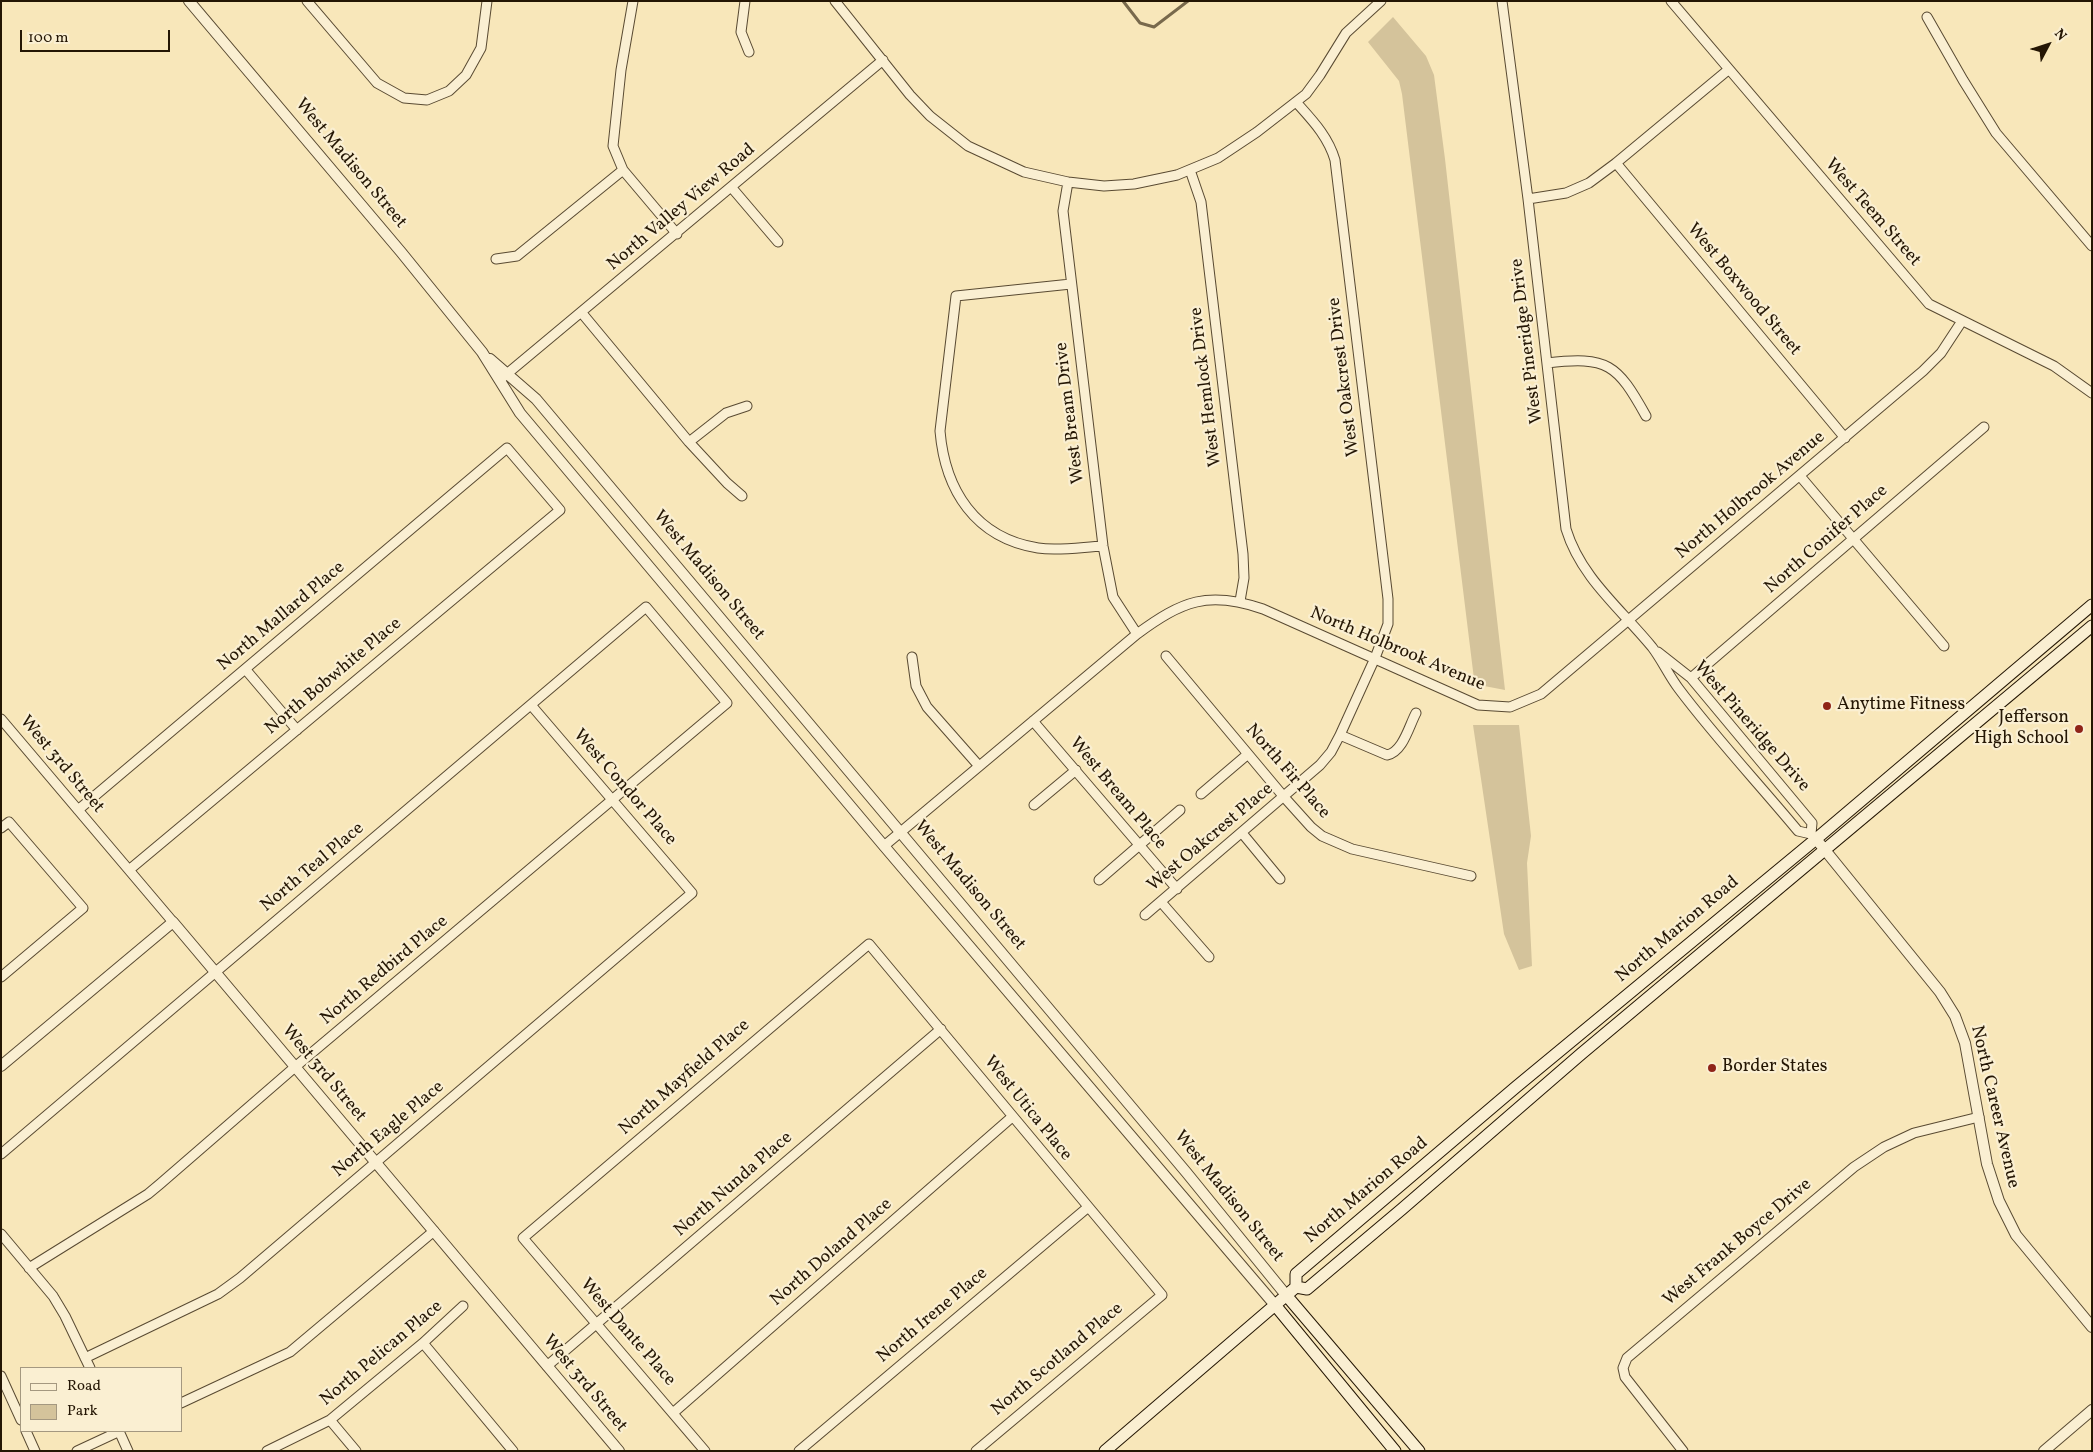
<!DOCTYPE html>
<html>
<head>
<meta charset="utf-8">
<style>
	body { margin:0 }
	#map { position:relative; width:2093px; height:1452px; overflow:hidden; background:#f8e7ba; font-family:Vollkorn,serif }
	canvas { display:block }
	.frame { position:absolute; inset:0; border:2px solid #241604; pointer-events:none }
	.legend { position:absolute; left:20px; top:1367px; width:162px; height:65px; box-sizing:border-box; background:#faefd2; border:1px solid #a49880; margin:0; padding:6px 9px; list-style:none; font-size:15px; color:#241604 }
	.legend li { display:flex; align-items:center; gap:10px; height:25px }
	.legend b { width:25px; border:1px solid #a49880 }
	.north { position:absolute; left:2023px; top:20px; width:50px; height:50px; -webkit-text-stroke:4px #faefd2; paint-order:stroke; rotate:50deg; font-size:14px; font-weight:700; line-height:20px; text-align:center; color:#241604 }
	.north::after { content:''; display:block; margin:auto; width:18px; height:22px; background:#241604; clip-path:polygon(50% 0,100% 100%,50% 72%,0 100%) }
	.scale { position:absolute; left:20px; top:30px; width:150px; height:22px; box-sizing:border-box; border:2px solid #241604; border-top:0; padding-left:6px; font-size:15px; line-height:18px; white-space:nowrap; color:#241604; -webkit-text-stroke:4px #faefd2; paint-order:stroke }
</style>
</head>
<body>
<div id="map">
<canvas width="2093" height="1452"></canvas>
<div class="frame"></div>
<ul class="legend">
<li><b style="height:6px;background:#faefd2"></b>Road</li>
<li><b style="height:14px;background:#d4c39b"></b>Park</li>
</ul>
<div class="north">N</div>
<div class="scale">100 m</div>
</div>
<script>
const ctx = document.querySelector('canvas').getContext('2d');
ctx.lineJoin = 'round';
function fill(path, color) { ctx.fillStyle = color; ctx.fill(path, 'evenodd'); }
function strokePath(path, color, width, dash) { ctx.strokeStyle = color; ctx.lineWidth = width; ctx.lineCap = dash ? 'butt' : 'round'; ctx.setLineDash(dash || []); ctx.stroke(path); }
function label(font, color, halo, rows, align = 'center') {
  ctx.font = font + ' Vollkorn,serif'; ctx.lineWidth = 4.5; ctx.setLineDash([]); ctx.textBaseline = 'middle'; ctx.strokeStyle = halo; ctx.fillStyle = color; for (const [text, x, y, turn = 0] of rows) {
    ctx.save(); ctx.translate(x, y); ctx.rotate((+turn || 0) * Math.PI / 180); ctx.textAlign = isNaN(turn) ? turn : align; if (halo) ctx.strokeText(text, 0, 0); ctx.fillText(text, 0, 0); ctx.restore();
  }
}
fill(new Path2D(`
	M1393 17 1426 56 1434 75 1445 159 1505 690 1479 685 1474 679 1402 94 1399 81 1368 42Z
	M1473 725H1519L1531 836 1527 863 1532 966 1519 970 1504 934Z`), '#d4c39b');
strokePath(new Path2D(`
	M1123 1 1140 23 1154 27 1188 1`), '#78694c', 3);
const minor = new Path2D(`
	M307 1 377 83 404 98 427 100 449 91 466 75 481 48 487 1
	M633 1 621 70 613 146 623 170 677 234
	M745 1 741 32 749 52
	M835 1 910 95 930 116 968 146 1024 172 1068 182 1104 186 1134 184 1177 175 1218 158 1257 132 1306 94 1320 75 1346 33 1381 1
	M1502 1 1528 199 1566 529C1581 578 1621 609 1652 647 1662 660 1669 676 1679 689 1715 737 1759 784 1798 831L1811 834 1816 839
	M1671 1 1929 304 2054 366 2092 393
	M1927 17 1963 80 1996 133 2092 246
	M1616 163 1845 438
	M1190 170 1201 202 1243 554 1244 578 1240 601
	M1068 182 1063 211 1103 546 1113 597 1137 634
	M732 188 778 242
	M1528 199 1566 193 1589 183 1616 163 1728 70
	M496 259 517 256 623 170
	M1071 284 956 296 940 431C945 490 975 538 1038 548 1059 551 1082 547 1103 546
	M581 312 689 442 727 483 742 496
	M1547 363C1608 356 1617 364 1646 416
	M502 378 883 60
	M689 442 726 413 747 406
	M1800 476 1944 646
	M1658 652 1691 678 1812 823 1811 834
	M1166 656 1284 797 1311 827 1322 836 1352 849 1471 876
	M912 657 916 686 927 707 979 766
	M246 670 297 730
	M1691 678 1984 427
	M1 719 173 922
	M1033 721 1177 889
	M1340 735 1387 755C1403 752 1409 726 1416 713
	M1201 794 1248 754
	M1034 805 1076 770
	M78 810 507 448 560 510 129 870
	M1 828 9 822 83 908 1 977
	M1242 833 1280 879
	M884 846 1137 634C1182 601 1208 590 1263 609L1478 705 1510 707 1541 694 1923 371 1941 353 1962 321
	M1099 880 1180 810
	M1161 902 1209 957
	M1145 915 1320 765 1331 752 1340 735 1375 658 1388 624V599L1335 160C1328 136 1312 120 1296 102
	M1 1154 646 607 727 703 295 1067 160 1184 148 1194 29 1268
	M1 1234 53 1296 65 1316 90 1368
	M423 1343 513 1451
	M85 1358 218 1294 240 1278 692 893 531 705
	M547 1366 941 1029
	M1 1376 21 1420
	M181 1403 290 1352 434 1231
	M673 1413 1012 1117
	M330 1420 356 1451
	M26 1431 35 1451
	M119 1431 128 1451
	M77 1451 120 1431
	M267 1451 330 1420 423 1343 463 1306
	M705 1451 523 1238 869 944 1162 1295 976 1451
	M799 1451 1087 1208
	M1683 1451 1625 1377 1623 1368 1627 1358 1854 1167 1884 1147 1914 1133 1979 1117`);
const tertiary = new Path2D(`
	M189 1 401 252 482 352 520 413 884 846 1275 1305
	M490 359 536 399 1186 1172 1286 1295
	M1816 839 1940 992 1955 1016 1965 1043 1987 1164 1999 1201 2016 1235 2092 1327
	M1 1066 173 922 619 1451
	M2044 1451 2092 1410`);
const secondary = new Path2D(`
	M1296 1287 1307 1289 1402 1209 1581 1054 2092 626
	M1286 1295 1419 1451
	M1275 1305 1395 1451
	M1105 1451 1296 1287V1274L1516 1087 1816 839 2092 605`);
strokePath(minor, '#594a32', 11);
strokePath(tertiary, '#594a32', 12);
strokePath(secondary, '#241604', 13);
strokePath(minor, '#faefd2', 9);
strokePath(tertiary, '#faefd2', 10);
strokePath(secondary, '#faefd2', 11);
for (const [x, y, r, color] of [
	[1827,706,5,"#8f2418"],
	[2079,729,5,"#8f2418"],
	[1712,1068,5,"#8f2418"]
]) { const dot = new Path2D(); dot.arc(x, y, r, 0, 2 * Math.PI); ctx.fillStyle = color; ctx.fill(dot); strokePath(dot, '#faefd2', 2); }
label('18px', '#241604', '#faefd2', [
	["West Madison Street",350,164,50],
	["North Valley View Road",682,208,-40],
	["West Teem Street",1872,213,49],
	["West Boxwood Street",1743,290,50],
	["West Pineridge Drive",1528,341,-97],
	["West Oakcrest Drive",1345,377,-97],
	["West Hemlock Drive",1207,387,-97],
	["West Bream Drive",1071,413,-97],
	["North Holbrook Avenue",1751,496,-40],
	["North Conifer Place",1827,540,-41],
	["West Madison Street",708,576,50],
	["North Mallard Place",282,617,-40],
	["North Holbrook Avenue",1397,650,23],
	["North Bobwhite Place",334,677,-40],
	["West Pineridge Drive",1751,727,49],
	["West 3rd Street",61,765,50],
	["North Fir Place",1287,772,49],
	["West Condor Place",624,788,49],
	["West Bream Place",1117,794,50],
	["West Oakcrest Place",1211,838,-40],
	["North Teal Place",313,868,-40],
	["West Madison Street",969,886,50],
	["North Marion Road",1678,930,-40],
	["North Redbird Place",385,971,-40],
	["West 3rd Street",323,1074,50],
	["North Mayfield Place",685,1078,-41],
	["North Career Avenue",1994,1107,77],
	["West Utica Place",1027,1109,51],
	["North Eagle Place",389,1130,-40],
	["North Nunda Place",734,1185,-41],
	["North Marion Road",1367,1191,-40],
	["West Madison Street",1228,1197,51],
	["West Frank Boyce Drive",1738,1243,-40],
	["North Doland Place",832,1253,-41],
	["North Irene Place",933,1316,-40],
	["West Dante Place",627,1333,49],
	["North Pelican Place",382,1354,-40],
	["North Scotland Place",1058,1360,-40],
	["West 3rd Street",584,1384,50]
]);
label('18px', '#241604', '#faefd2', [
	["Anytime Fitness",1837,706],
	["Jefferson",2069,719,"right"],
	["High School",2069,740,"right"],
	["Border States",1722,1068]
], 'left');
</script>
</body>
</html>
